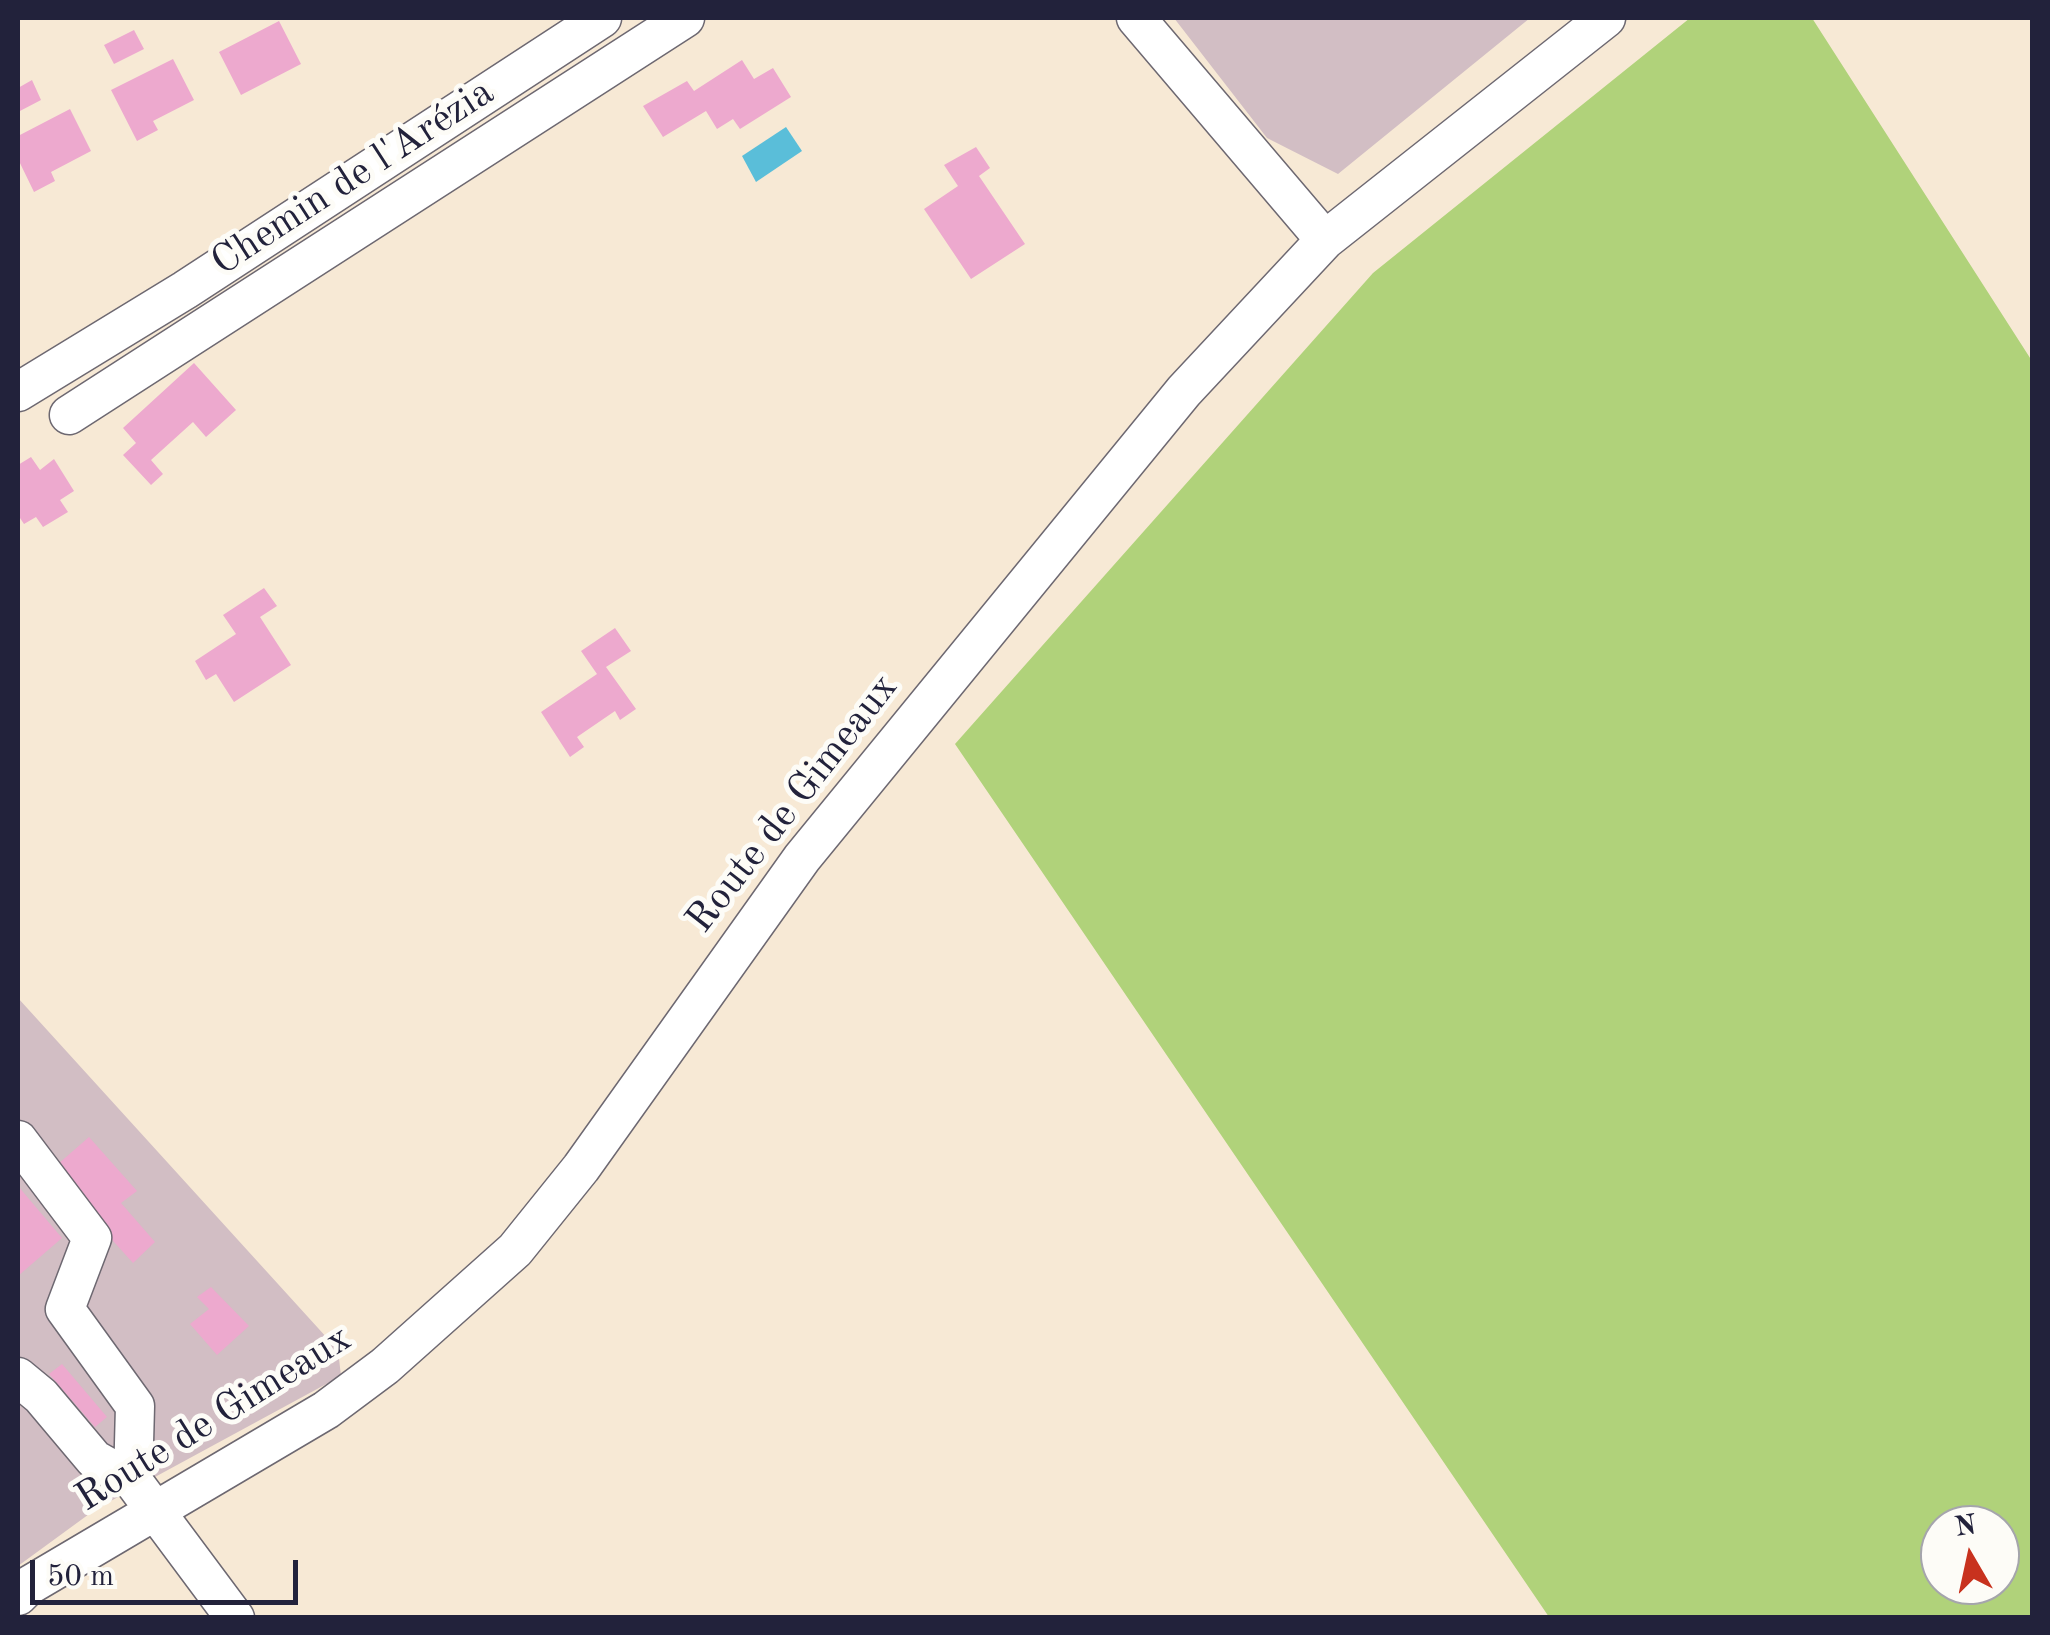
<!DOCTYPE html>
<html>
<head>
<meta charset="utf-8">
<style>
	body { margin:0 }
	#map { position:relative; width:2050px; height:1635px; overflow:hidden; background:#f7e9d5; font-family:"Old Standard TT",serif }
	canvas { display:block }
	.frame { position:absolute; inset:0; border:20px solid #22223b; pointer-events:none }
	.north { position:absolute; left:1920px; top:1505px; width:100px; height:100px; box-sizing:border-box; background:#fdfcf7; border:2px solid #a5a5ac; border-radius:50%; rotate:351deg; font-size:28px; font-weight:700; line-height:40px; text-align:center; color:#22223b }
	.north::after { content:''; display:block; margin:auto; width:35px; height:45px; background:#c8321e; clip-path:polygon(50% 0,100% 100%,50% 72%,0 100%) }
	.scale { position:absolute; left:30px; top:1560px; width:268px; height:45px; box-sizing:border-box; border:5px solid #22223b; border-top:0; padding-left:12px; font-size:30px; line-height:35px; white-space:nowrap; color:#22223b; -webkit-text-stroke:8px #fdfcf7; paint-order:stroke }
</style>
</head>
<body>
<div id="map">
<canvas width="2050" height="1635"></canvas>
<div class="frame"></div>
<div class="north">N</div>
<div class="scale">50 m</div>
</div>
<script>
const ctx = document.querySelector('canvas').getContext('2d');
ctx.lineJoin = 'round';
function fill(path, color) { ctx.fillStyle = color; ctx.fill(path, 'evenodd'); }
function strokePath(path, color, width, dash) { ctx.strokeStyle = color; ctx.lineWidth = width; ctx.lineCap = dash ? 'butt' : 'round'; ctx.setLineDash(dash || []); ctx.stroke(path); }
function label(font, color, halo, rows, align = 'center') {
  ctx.font = font + ' "Old Standard TT",serif'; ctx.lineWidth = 10; ctx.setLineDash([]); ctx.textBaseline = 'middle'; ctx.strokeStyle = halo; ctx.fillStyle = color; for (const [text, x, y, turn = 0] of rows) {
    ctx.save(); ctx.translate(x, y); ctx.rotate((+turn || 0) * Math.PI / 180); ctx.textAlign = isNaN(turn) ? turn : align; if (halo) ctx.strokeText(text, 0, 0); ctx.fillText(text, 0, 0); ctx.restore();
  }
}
fill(new Path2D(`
	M1174 18H1530L1338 174 1267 138Z
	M18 998 338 1350 341 1376 96 1509 18 1566Z`), '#d2bec4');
fill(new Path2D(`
	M1690 18H1812L2032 361V1617H1549L955 744 1373 273ZM1940 1525H2000V1585H1940Z`), '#b0d27a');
fill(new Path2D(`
	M786 127 802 151 756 182 742 156Z`), '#5abed9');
fill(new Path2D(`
	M279 21 301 64 241 95 219 52Z
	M134 30 144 49 114 64 104 45Z
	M173 59 194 100 153 121 158 130 137 141 111 90Z
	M742 60 754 79 773 68 791 97 740 129 733 119 717 129 706 111 663 137 643 106 687 81 694 91Z
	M32 80 41 100 18 112V88Z
	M70 109 91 151 51 172 55 181 34 192 18 159V136Z
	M976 147 990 168 979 176 1025 244 971 279 924 209 958 186 944 165Z
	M194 363 236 410 206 437 193 422 151 460 163 474 151 485 123 455 136 443 123 428Z
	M31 457 40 470 54 459 74 491 60 500 68 512 43 527 36 517 24 524 18 515V465Z
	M264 588 277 606 260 617 291 665 234 702 216 674 206 680 195 661 236 634 223 615Z
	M615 628 631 651 606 667 636 709 620 720 615 711 577 737 584 747 570 757 541 712 597 674 581 651Z
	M89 1137 137 1191 121 1203 155 1242 133 1263 50 1171Z
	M18 1186 62 1238 18 1276Z
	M211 1287 249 1326 217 1355 190 1324 209 1309 197 1297Z
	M62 1364 107 1417 95 1427 49 1374Z`), '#eda9ce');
const minor = new Path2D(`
	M1136 18 1325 240
	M18 392 185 290 602 18
	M69 415 685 18
	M18 1140 92 1238 65 1309 135 1406 133 1481
	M18 1377 41 1396 94 1459 133 1481 235 1618
	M18 1596 28 1586 326 1410 385 1366 515 1250 581 1168 802 858 1184 391 1325 240 1606 18`);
strokePath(minor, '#6d6871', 41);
strokePath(minor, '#fff', 38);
label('40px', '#22223b', '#fdfcf7', [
	["Chemin de l'Arézia",353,178,-33],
	["Route de Gimeaux",793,804,-52],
	["Route de Gimeaux",214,1419,-32]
]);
</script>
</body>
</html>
